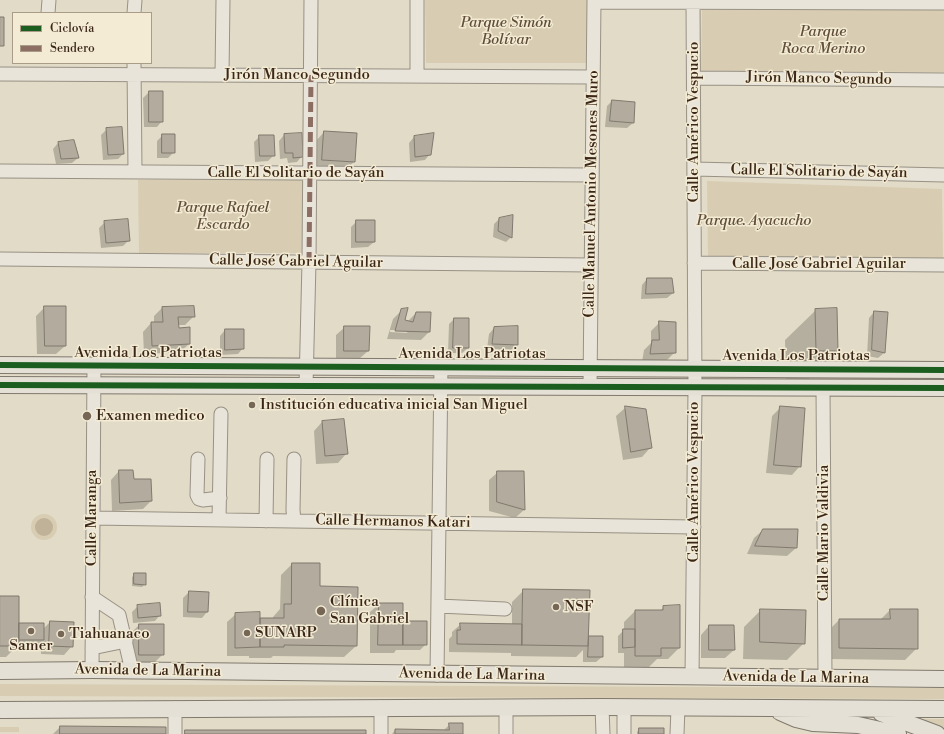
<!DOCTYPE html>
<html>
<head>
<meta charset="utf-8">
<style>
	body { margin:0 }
	#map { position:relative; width:944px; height:734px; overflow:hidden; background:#e2dbc7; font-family:"Libre Bodoni",serif }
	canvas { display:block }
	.legend { position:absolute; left:12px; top:12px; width:140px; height:52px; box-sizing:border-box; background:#f3ebd3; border:1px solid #a99d89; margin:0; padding:5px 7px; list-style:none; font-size:12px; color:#3b2719 }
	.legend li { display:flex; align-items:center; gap:8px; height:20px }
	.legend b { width:20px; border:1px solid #a99d89 }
</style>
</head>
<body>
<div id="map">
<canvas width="944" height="734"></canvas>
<ul class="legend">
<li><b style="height:5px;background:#1b5e20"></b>Ciclovía</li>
<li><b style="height:5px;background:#8d6e63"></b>Sendero</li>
</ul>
</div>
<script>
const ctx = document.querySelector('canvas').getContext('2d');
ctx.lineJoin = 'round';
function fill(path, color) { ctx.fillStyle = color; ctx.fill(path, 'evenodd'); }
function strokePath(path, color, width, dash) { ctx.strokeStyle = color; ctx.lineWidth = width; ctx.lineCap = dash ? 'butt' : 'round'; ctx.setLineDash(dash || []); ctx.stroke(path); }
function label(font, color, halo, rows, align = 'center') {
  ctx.font = font + ' "Libre Bodoni",serif'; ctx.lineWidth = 3; ctx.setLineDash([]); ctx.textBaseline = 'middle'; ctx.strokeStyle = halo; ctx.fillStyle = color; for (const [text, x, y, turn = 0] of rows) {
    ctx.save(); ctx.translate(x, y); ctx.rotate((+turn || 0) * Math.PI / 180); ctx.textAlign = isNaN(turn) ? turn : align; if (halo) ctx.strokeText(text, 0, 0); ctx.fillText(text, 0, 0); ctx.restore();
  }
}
fill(new Path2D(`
	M425 0H587V63H426Z
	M702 9 944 10V72L701 71Z
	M138 180H307L306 253H139Z
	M707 181 942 189 943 262 708 258Z
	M31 527a13 13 0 1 1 26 0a13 13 0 1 1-26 0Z
	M0 684 944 688V699L0 696Z
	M918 719H944V729Z
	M0 727H19V732H0Z`), '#d8cdb2');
fill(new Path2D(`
	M35 527a9 9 0 1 1 18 0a9 9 0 1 1-18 0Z`), '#bfb299');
fill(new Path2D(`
	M149 92H162V121L157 127H144L143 98Z
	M612 101 633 123 627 128 605 127 607 106Z
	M107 129 123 154 118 159 103 160 101 135Z
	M324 132 354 162 345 170 314 169 316 141Z
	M163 135 174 152 168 158H157V141Z
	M284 135 302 156 297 162 288 163 287 158 280 159 279 141Z
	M260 136 274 155 268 161 255 162 254 142Z
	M414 137 430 154 425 160 410 162 409 143Z
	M58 143 78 158 72 163 56 164 53 149Z
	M499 219 511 237 506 242 493 237 494 224Z
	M357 221 374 242 368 247 351 248V227Z
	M105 222 129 240 123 246 101 248 99 228Z
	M647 279 673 293 667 298 641 299 642 285Z
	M45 307 65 346 56 354H37L36 316Z
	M162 308 194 316 185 325H177L178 329 189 344 180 352 144 354 143 332 151 323H154V316Z
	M402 310 404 321 407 322 416 313 429 332 421 340 387 339 393 319ZM390 330H403L408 333 390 332Z
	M816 310 837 350 807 381H786L785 340Z
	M874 312 887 313 884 353 878 358 867 356 869 318Z
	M454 319 468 348 462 353H448L449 324Z
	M660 322 675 352 666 361 642 362 644 350 651 343V331Z
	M345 327 368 351 359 359H336V335Z
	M494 328 517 345 511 350 487 349 489 334Z
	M225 330 243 348 238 354 220 355V336Z
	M781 407 800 466 792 475 766 473 772 416Z
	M625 408 645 410 650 448 642 457 623 460 616 416Z
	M322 422 346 454 338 463 316 464 314 431Z
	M119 471 133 480 151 501 143 509 112 511 111 480Z
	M498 472H523L524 510 515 518 489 511V480Z
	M763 530 796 548 787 556 747 554 754 538Z
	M292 564 319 587 356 646 344 657 273 656 271 658H249V656H227V622L236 614 259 621 273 619V617L280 609 281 575Z
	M135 574 145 584 142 587 132 586V577Z
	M524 590 588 637H602V657L596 662H583V650L576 657 511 656V653L449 652V639L452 636V632L461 624H512V602Z
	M189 592 208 593 207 612 202 618 183 617V598Z
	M0 597 18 624 43 629 50 622 72 646 64 655 41 654V642L38 645 17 646 6 657H0Z
	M379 604 402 622 426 644 420 650H396L394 653H370V612Z
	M138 606 160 615 155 621 133 623 132 612Z
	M664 607 679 648 668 659H657L649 667H624V653H618V636L624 630V622L635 611H660Z
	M761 610 804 643 787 660 743 659 744 627Z
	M890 610 917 648 905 660 828 659V631L839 620H880Z
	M139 625 163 654 154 663H130V634Z
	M709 626 734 650 725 658H701V635Z
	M450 724 462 734H392L395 730 443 731Z
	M60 727 165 734H53Z
	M639 729 663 734H637V732Z`), '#0003');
const building = new Path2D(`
	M0 17H4V46H0Z
	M149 91H163V122H149Z
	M612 100 635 102 634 123 610 121Z
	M122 127 124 154 108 155 106 128Z
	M324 131 357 133 355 162 322 160Z
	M302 133 303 157 293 158V153H285L284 134Z
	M434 133 431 155 415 157 414 136Z
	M162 134H175V153H162Z
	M259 135H274L275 156H260Z
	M74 140 79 158 61 159 58 142Z
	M513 215 512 238 498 231 499 218Z
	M128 219 130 241 106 243 104 221Z
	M356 220H375V242H356Z
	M647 278H672L674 293 646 294Z
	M44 306H66V346H45Z
	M194 306 195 317H178L179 328 190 327V344L152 346 151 322H163L162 307Z
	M408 308 405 320 413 322 416 312H431L430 332 395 331 401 309Z
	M837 308 838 351H816L815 309Z
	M874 311 888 312 885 353 872 350Z
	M454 318H469V348H453Z
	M659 321 676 322V353L650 354 652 340H659Z
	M344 326H370L369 351H344Z
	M518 326V345L492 344 494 327Z
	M225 329H244V349L225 350Z
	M625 406 646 409 652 448 631 452Z
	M780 406 805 408 801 467 774 465Z
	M344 419 348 454 325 456 322 421Z
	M119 470H133L134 479H151L152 501 120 503Z
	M497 471H524L525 510 497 502Z
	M763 529H798L797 548 755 546Z
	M292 563H320V586L358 587 357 646 284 645V647H260V618H284V604H291Z
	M134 573H146V585L134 584Z
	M523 589 590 590 588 646 522 645Z
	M189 591 209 592 208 612H188Z
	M0 596H19V646H0Z
	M160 603 161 616 138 618 137 605Z
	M379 603H403V645H378Z
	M680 605V648H661V656H635V610H663V606Z
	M760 609 806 610 805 644 760 642Z
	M890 609H918V649L839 648V619H890Z
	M260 612V647L235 648V613Z
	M50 621 74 622 73 647 49 646Z
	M403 621H427V645H403Z
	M19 623H44V640H19Z
	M460 623 522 624V645L457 644V630H460Z
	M139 624H164V655H139Z
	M709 625H734L735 650H709Z
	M623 629H635V647L623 648Z
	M589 636H603V657H588Z
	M449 723H463V734H395V729L449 730Z
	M60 726 166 727V734H60Z
	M639 728H664V734H639Z
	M185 730H366V734H185Z`);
fill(building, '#b2ab9e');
strokePath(building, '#80796d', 1);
const minor = new Path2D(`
	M417 0V76
	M594 2 944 3
	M48 13 49 0
	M134 13 135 0
	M134 63 135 172
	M0 74 593 77
	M222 75 223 0
	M694 78 944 80
	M694 169 944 175
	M0 171 592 175
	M0 259 591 265
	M694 263 944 265
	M306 386 309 262 311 0
	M590 387 594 0
	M823 388 825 678
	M198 459 197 495 199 499 203 500 220 498
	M92 518 694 527
	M219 520 221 414
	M266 521 267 459
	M294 521 293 510 294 459
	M92 597 119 615 132 671
	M438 606 505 609
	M92 648 126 641
	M92 670 94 365
	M437 675 441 367
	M692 677 695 388 693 0
	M381 707V734
	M506 707V734
	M602 707 603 734
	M624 707V734
	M175 734V708
	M677 734 678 708`);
const major = new Path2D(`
	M0 365 944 370
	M0 385 944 388
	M0 671 92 670 944 679
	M0 710 602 707 944 709
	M780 712 796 719 813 723 858 725 898 734
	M881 713 937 734`);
strokePath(minor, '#989184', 15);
strokePath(major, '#80796d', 18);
strokePath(minor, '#e8e4da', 13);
strokePath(major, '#e4e0d5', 16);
strokePath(new Path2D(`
	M309 262 311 75`), '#8d6e63', 5, [10, 5]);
strokePath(new Path2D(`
	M0 365 944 370
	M0 385 944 388`), '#1b5e20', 6);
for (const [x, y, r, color] of [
	[252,405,4,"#756656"],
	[87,416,5,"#756656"],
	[556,607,4,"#756656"],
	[321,611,5,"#756656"],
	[31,631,4,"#756656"],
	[247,633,4,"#756656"],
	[61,634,4,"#756656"]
]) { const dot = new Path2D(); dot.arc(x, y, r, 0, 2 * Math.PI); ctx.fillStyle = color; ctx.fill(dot); strokePath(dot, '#f3ebd3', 1.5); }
label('italic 15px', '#604e3b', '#f3ebd3', [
	["Parque Simón",506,23],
	["Bolívar",506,40],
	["Parque",823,32],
	["Roca Merino",823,49],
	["Parque Rafael",223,208],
	["Escardo",223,225],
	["Parque. Ayacucho",754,221]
]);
label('15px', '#3b2719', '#f3ebd3', [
	["Jirón Manco Segundo",297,75],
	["Jirón Manco Segundo",819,79,1],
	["Calle Américo Vespucio",694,122,-90],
	["Calle El Solitario de Sayán",819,172,1],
	["Calle El Solitario de Sayán",296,173],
	["Calle Manuel Antonio Mesones Muro",592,194,-89],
	["Calle José Gabriel Aguilar",296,262,1],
	["Calle José Gabriel Aguilar",819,264],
	["Avenida Los Patriotas",148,353],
	["Avenida Los Patriotas",472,354],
	["Avenida Los Patriotas",796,356],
	["Calle Américo Vespucio",694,482,-90],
	["Calle Maranga",92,518,-90],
	["Calle Hermanos Katari",393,522,1],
	["Calle Mario Valdivia",824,533,-90],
	["Avenida de La Marina",148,671,1],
	["Avenida de La Marina",472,675,1],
	["Avenida de La Marina",796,678,1]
]);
label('15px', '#3b2719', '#f3ebd3', [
	["Institución educativa inicial San Miguel",260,405],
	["Examen medico",96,416],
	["Clínica",330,602],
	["San Gabriel",330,619],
	["NSF",564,607],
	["SUNARP",255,633],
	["Tiahuanaco",69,634],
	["Samer",31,646,"center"]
], 'left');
</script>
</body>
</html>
